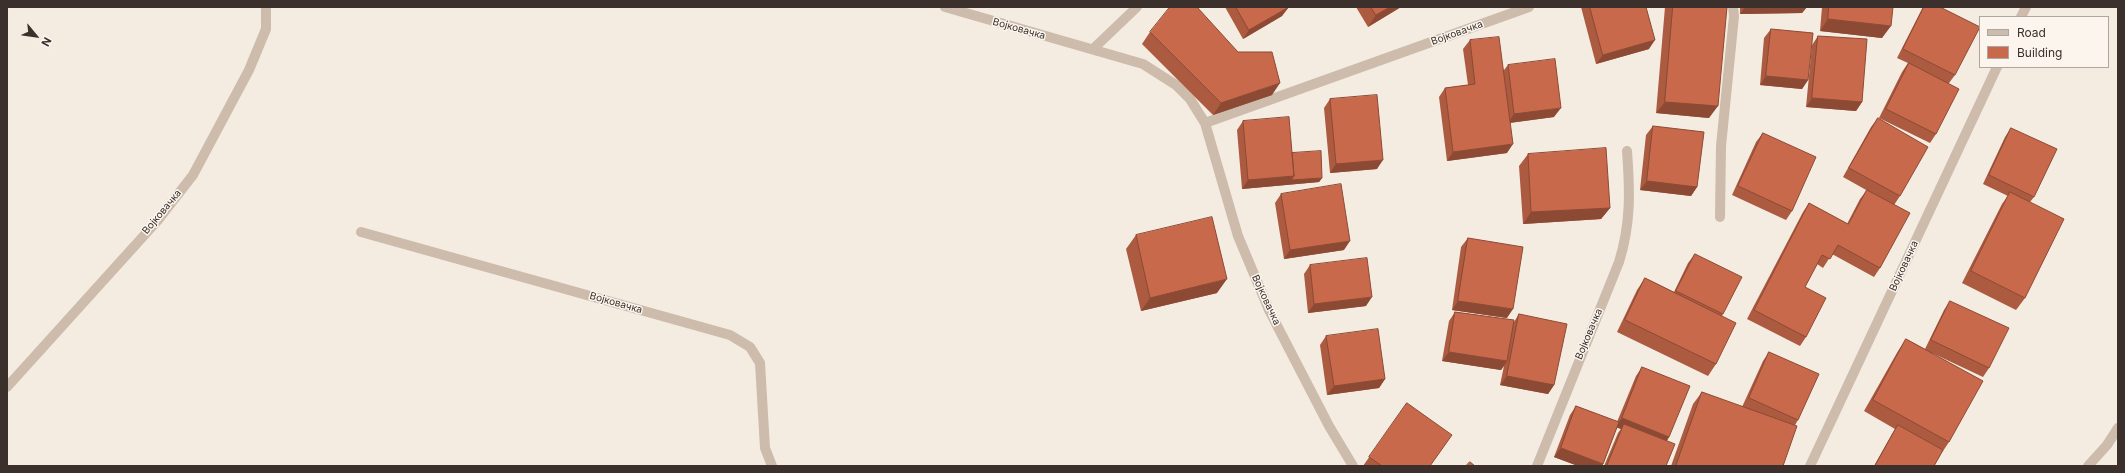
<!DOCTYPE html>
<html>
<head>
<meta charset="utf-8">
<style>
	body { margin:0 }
	#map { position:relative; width:2125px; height:473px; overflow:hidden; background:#f4ebe1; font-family:Inter,sans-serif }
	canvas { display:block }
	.frame { position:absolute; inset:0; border:8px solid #3b302b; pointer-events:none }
	.legend { position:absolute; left:1979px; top:16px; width:130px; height:52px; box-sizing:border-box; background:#fbf5ee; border:1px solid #aea6a0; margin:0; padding:5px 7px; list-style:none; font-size:12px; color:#3b302b }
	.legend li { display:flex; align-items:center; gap:8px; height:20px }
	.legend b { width:20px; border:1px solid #aea6a0 }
	.north { position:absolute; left:16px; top:16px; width:40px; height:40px; -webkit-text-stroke:3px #fbf5ee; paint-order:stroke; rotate:119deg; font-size:11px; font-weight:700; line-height:16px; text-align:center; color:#3b302b }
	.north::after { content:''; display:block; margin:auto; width:14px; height:18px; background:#3b302b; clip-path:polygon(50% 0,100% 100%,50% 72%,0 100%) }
</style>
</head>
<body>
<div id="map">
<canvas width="2125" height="473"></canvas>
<div class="frame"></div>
<ul class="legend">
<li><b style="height:5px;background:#cdbbac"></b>Road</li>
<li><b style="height:11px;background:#c8694b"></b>Building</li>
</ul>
<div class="north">N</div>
</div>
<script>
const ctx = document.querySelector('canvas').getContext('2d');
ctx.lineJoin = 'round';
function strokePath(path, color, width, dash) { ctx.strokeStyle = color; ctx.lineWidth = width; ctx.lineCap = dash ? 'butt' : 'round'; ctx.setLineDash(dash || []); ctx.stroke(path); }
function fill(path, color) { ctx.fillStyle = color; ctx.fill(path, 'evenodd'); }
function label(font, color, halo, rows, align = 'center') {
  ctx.font = font + ' Inter,sans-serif'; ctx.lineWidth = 3; ctx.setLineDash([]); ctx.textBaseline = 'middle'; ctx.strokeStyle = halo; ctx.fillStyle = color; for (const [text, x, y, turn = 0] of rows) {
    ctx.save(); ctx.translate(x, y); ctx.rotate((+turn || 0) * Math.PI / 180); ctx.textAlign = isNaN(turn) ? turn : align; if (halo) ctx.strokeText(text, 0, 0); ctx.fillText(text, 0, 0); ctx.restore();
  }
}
strokePath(new Path2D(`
	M945 7 1143 64 1176 85 1190 99 1205 123 1238 236 1269 310 1329 426 1353 466
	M2021 17 2026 7
	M1093 49 1137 7
	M1205 123 1529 7
	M1720 217 1721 146 1734 16 1733 7
	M361 232 730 335 750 347 760 363 765 448 772 466
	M7 387 158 220 193 175 249 70 266 29V7
	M1537 466 1619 262C1631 224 1630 191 1627 151
	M1810 466 1997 67
	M2088 466 2107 445 2118 428`), '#cdbbac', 10);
fill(new Path2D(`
	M1225 7H1288L1282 16 1243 39Z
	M1356 7H1401L1368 27Z
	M1581 7H1646L1649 49 1596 64Z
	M1665 7H1727L1709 118 1656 113Z
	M1740 7H1807L1802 13 1740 14Z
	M1822 7H1893L1882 38 1820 31Z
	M1923 7H1940L1955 75 1949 83 1936 134 1930 143 1879 118 1902 72 1908 63 1897 58Z
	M1771 29 1808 80 1802 89 1760 85 1764 38Z
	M1150 32 1272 95 1213 115 1142 44Z
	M1818 36 1862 102 1856 111 1806 107 1812 45Z
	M1470 40 1504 70 1508 65 1554 117 1510 123 1507 153 1447 161 1439 97 1445 88 1468 85 1463 49Z
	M1330 99 1377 169 1330 173 1324 108Z
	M1878 118 1900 196 1894 205 1880 268 1874 277 1832 254 1823 268 1817 264 1805 287 1806 337 1800 346 1747 319 1803 212 1809 203 1847 224 1860 199 1867 190 1868 191 1843 177 1871 127Z
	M1243 121 1292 153 1322 178 1319 182 1242 189 1237 130Z
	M1653 126 1697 187 1691 196 1640 190 1646 135Z
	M2011 128 2034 197 2030 202 2025 298 2016 310 1962 283 2002 204 2008 196 1983 184 2005 137Z
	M1763 133 1792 211 1786 220 1732 195 1756 142Z
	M1528 154 1610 208 1601 219 1523 224 1519 166Z
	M1281 194 1344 250 1284 259 1275 203Z
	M1136 235 1217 293 1141 311 1126 249Z
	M1468 238 1507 318 1452 310 1461 247Z
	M1695 254 1723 314 1722 316 1716 364 1708 376 1617 332 1637 290 1645 278 1674 292 1688 263Z
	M1310 265 1366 306 1308 313 1304 274Z
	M1950 301 1989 368 1983 377 1932 353 1949 442 1941 454 1934 466H1874L1892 434 1895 429 1864 411 1898 351 1906 339 1925 349 1944 310Z
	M1455 312 1514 322 1519 314 1554 385 1548 394 1500 385 1504 366 1501 370 1442 361 1449 321Z
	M1326 336 1385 379 1379 388 1327 395 1320 345Z
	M1769 352 1798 420 1795 425 1783 466H1671L1693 404 1702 392 1742 407 1763 361Z
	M1642 367 1669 437 1667 441 1666 466H1604L1618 433 1621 429 1617 427 1603 464 1602 466H1578L1554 457 1570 415 1576 406 1617 422 1636 376Z
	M1407 403 1430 466H1363Z`), '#ac5a40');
fill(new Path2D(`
	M1289 7 1282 16 1243 39 1249 30Z
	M1390 7H1401L1368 27 1376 15Z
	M1745 7H1807L1802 13 1740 14Z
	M1828 19 1891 26 1882 38 1820 31Z
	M1655 40 1649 49 1596 64 1603 55Z
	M1766 76 1808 80 1802 89 1760 85Z
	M1280 83 1272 95 1213 115 1221 103Z
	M1812 98 1862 102 1856 111 1806 107Z
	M1665 102 1718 106 1709 118 1656 113Z
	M1561 108 1554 117 1508 123 1514 114Z
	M1513 144 1507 153 1447 161 1453 152Z
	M1383 160 1377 169 1330 173 1336 164Z
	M1294 176 1322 178 1319 182 1242 189 1248 180Z
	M1647 181 1697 187 1691 196 1640 190Z
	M1610 208 1601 219 1523 224 1531 212Z
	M1350 241 1344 250 1284 259 1290 250Z
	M1227 279 1217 293 1141 311 1150 298Z
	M1372 297 1366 306 1308 313 1314 304Z
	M1458 301 1513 309 1507 318 1452 310Z
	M1449 352 1507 361 1501 370 1442 361Z
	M1507 376 1554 385 1548 394 1500 385Z
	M1385 379 1379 388 1327 395 1334 386Z
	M1622 418 1669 437 1663 446 1624 424 1621 429 1615 427Z
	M1561 448 1603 464 1602 466H1578L1554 457Z`), '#8c4a34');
const building = new Path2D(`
	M1170 7H1197L1238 52H1272L1280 83 1221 103 1150 32Z
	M1236 7H1289L1249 30Z
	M1371 7H1390L1376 15Z
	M1590 7H1646L1655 40 1603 55Z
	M1673 7H1727L1718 106 1665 102Z
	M1829 7H1893L1891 26 1828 19Z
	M1924 7H1940L1980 27 1955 75 1903 49Z
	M1771 29 1813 33 1808 80 1766 76Z
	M1818 36 1867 39 1862 102 1812 98Z
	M1499 37 1513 144 1453 152 1445 88 1475 84 1470 40Z
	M1555 59 1561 108 1514 114 1508 65Z
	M1909 63 1959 89 1936 134 1886 109Z
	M1377 95 1383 160 1336 164 1330 99Z
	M1289 117 1294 176 1248 180 1243 121Z
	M1878 118 1928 147 1900 196 1849 168Z
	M1653 126 1704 132 1697 187 1647 181Z
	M2011 128 2057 149 2034 197 1989 175Z
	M1763 133 1816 157 1792 211 1738 186Z
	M1606 148 1610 208 1531 212 1528 154Z
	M1321 151 1322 178 1291 180 1294 176 1292 153Z
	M1341 184 1350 241 1290 250 1281 194Z
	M1867 190 1910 213 1880 268 1838 245 1830 259 1822 255 1805 287 1826 298 1806 337 1754 310 1809 203 1848 224Z
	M2010 192 2064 219 2025 298 1971 271Z
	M1212 217 1227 279 1150 298 1136 235Z
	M1468 238 1523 247 1513 309 1458 301Z
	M1695 254 1742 277 1723 314 1676 291Z
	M1367 258 1372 297 1314 304 1310 265Z
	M1645 278 1736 323 1716 364 1625 320Z
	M1950 301 2009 328 1989 368 1931 340Z
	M1455 312 1514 320 1507 361 1449 352Z
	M1519 314 1567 324 1554 385 1507 376Z
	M1378 329 1385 379 1334 386 1326 336Z
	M1906 339 1983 381 1949 442 1873 400Z
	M1769 352 1819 374 1798 420 1749 398Z
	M1642 367 1690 386 1669 437 1622 418Z
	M1702 392 1797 426 1783 466H1676Z
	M1407 403 1452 435 1430 466H1382L1369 457Z
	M1576 406 1619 422 1603 464 1561 448Z
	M1624 424 1675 444 1666 466H1607Z
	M1898 425 1943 450 1934 466H1875Z
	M1470 462 1475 466H1466Z`);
fill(building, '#c8694b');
strokePath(building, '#8c4a34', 1);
label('10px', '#3b302b', '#fbf5ee', [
	["Војковачка",1019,29,16],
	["Војковачка",1457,33,-20],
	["Војковачка",162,212,-50],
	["Војковачка",1904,266,-65],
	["Војковачка",1266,300,65],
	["Војковачка",616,303,16],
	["Војковачка",1589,334,-67]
]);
</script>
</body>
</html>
